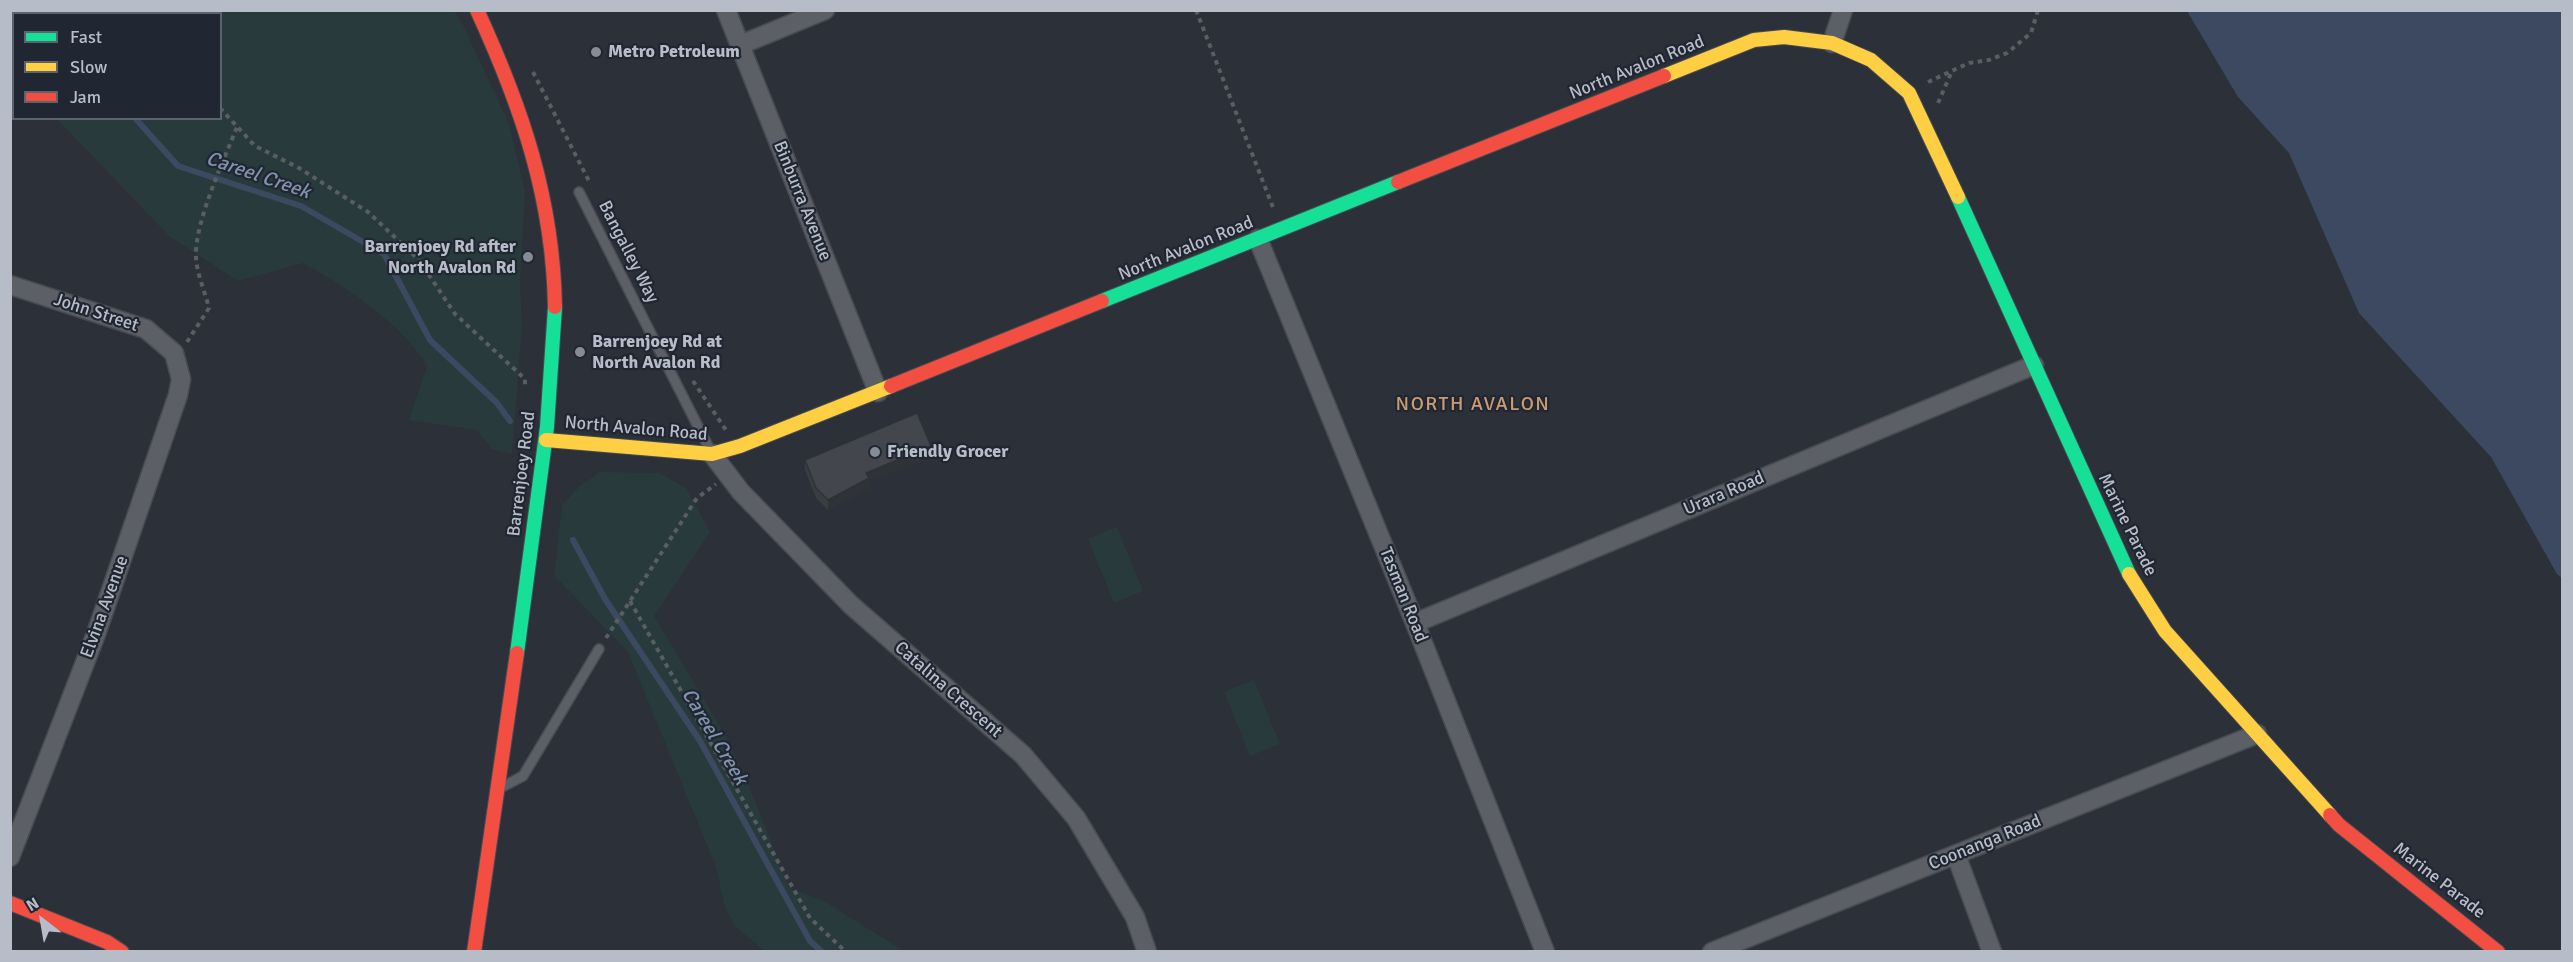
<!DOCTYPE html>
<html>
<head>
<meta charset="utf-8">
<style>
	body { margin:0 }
	#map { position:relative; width:2573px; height:962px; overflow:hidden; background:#2c3038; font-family:Signika,sans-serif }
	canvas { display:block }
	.frame { position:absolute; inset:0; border:12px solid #b7bdc8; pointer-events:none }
	.legend { position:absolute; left:12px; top:12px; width:210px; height:108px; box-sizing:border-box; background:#202732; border:2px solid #5c636e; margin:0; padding:8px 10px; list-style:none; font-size:18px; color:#b7bdc8 }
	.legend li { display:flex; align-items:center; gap:12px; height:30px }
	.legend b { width:30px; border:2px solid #5c636e }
	.north { position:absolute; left:12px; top:890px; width:60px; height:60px; -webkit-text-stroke:4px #202732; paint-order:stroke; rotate:329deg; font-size:16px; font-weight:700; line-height:24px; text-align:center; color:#b7bdc8 }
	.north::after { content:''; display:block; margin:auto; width:21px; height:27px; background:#b7bdc8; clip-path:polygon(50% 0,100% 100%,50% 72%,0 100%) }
</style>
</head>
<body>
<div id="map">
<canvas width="2573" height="962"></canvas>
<div class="frame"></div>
<ul class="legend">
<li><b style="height:8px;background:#16e098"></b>Fast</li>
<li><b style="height:8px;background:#ffcf43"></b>Slow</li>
<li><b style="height:8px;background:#f24e42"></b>Jam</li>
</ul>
<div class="north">N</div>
</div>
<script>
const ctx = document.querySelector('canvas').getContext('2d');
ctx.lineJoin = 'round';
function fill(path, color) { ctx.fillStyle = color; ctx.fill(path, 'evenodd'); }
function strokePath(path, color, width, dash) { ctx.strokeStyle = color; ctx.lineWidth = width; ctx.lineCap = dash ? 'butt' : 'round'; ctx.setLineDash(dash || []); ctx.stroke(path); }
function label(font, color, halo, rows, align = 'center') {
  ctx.font = font + ' Signika,sans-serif'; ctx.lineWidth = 4.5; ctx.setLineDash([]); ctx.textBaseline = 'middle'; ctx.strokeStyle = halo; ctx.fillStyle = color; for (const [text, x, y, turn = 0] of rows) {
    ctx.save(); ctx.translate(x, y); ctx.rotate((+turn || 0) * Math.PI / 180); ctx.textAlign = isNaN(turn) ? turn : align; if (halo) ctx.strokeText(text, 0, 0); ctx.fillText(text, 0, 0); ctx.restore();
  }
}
fill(new Path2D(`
	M10 11H454L462 23 509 124 525 191 520 283 522 325 512 454 492 449 477 430 409 420 427 366C402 323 346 287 303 263L238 281 169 236 57 119 220 118V14H14L13 59 11 48Z
	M600 472 659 473 686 488 710 532 654 616 720 726 747 781 789 888 822 900 904 951H765L736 927 725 908 716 867 628 652 554 575 562 505 579 487Z
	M1117 527 1143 591 1114 603 1088 539Z
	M1254 680 1280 744 1250 756 1224 692Z`), '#293a3d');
fill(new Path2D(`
	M2187 11H2562V578L2557 574 2491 457 2359 313 2289 153 2238 97Z`), '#3d4960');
strokePath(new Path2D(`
	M27 10 30 14
	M135 118 178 166 301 206 384 254 430 340 497 403 510 421
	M573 540 605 599 700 741 810 941 822 952`), '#3d4960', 6);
const lane = new Path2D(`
	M579 192 710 450
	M504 786 523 776 599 649`);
const street = new Path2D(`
	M726 10 878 392
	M1832 43 1843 10
	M740 45 825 10
	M1258 239 1415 623 1545 952
	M10 285 146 329 174 353 181 379 178 395 96 634 10 857
	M712 454 741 492 851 605 1023 755 1076 818 1135 917 1147 952
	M1415 623 2034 365
	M1956 855 1992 952
	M1712 952 2257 734`);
const fast = new Path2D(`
	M1958 197 2129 574
	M1102 301 1398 182
	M517 653 547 427 555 307`);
const slow = new Path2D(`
	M1664 76 1754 40 1784 37 1832 43 1871 60 1909 93 1958 197
	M546 440 712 454 740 446 891 386
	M2129 574 2165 631 2330 815`);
const jam = new Path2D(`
	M477 10C522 108 553 198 555 307
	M1398 182 1664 76
	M891 386 1102 301
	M2330 815 2339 825 2498 952
	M10 903 107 942 122 952
	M474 952 517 653`);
strokePath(lane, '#484b51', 12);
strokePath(street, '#484b51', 21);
strokePath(fast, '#474b52', 16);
strokePath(slow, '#474b52', 16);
strokePath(jam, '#474b52', 16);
strokePath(new Path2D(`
	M135 10 137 14
	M1196 10 1274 210
	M533 72 590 183
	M1928 82 1969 63 1989 60 2007 53 2031 33 2038 10
	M1938 103 1952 71
	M220 108 255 146 299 168 368 212 419 260 455 314 525 379V386
	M187 342 209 308C205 292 197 274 196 258 194 223 224 160 237 127
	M693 381 726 430
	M630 601 810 918 846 952
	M606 638 697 498 716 484`), '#595e63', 4, [4.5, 4.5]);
strokePath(lane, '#5c5f66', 9);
strokePath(street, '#5c5f66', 18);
strokePath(fast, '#16e098', 14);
strokePath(slow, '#ffcf43', 14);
strokePath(jam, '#f24e42', 14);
fill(new Path2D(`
	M931 456 869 482V488L828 510 816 498 805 470V460Z`), '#3a3d42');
fill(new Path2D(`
	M931 446V456L869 482V488L828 510V500L866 473Z`), '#2f3236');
const building = new Path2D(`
	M917 413 931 446 866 473 869 478 828 500 816 488 805 460Z`);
fill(building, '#43474d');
strokePath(building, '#2f3236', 1.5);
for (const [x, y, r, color] of [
	[596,52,6,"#868c96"],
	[528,257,6,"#868c96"],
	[580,352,6,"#868c96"],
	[875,452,6,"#868c96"]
]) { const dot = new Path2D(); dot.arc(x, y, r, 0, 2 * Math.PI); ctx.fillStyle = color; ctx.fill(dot); strokePath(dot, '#202732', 2); }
label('bold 18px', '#b7bdc8', '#202732', [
	["Metro Petroleum",608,52],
	["Barrenjoey Rd after",516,247,"right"],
	["North Avalon Rd",516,268,"right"],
	["Barrenjoey Rd at",592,342],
	["North Avalon Rd",592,363],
	["Friendly Grocer",887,452]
], 'left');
label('18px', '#b7bdc8', '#202732', [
	["North Avalon Road",1637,68,-22],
	["Binburra Avenue",802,201,68],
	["North Avalon Road",1186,249,-22],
	["Bangalley Way",628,252,63],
	["John Street",96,313,18],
	["North Avalon Road",636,429,5],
	["Barrenjoey Road",522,474,-83],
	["Urara Road",1724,494,-23],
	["Marine Parade",2127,525,64],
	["Tasman Road",1403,595,68],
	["Elvina Avenue",105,607,-70],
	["Catalina Crescent",948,690,41],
	["Coonanga Road",1985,843,-22],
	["Marine Parade",2439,881,38]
]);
label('italic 20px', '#8292ac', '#202732', [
	["Careel Creek",258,176,19],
	["Careel Creek",714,737,59]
]);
ctx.letterSpacing = '1.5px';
label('20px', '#cb9c70', '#202732', [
	["NORTH AVALON",1473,405]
]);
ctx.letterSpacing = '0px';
</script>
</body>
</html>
